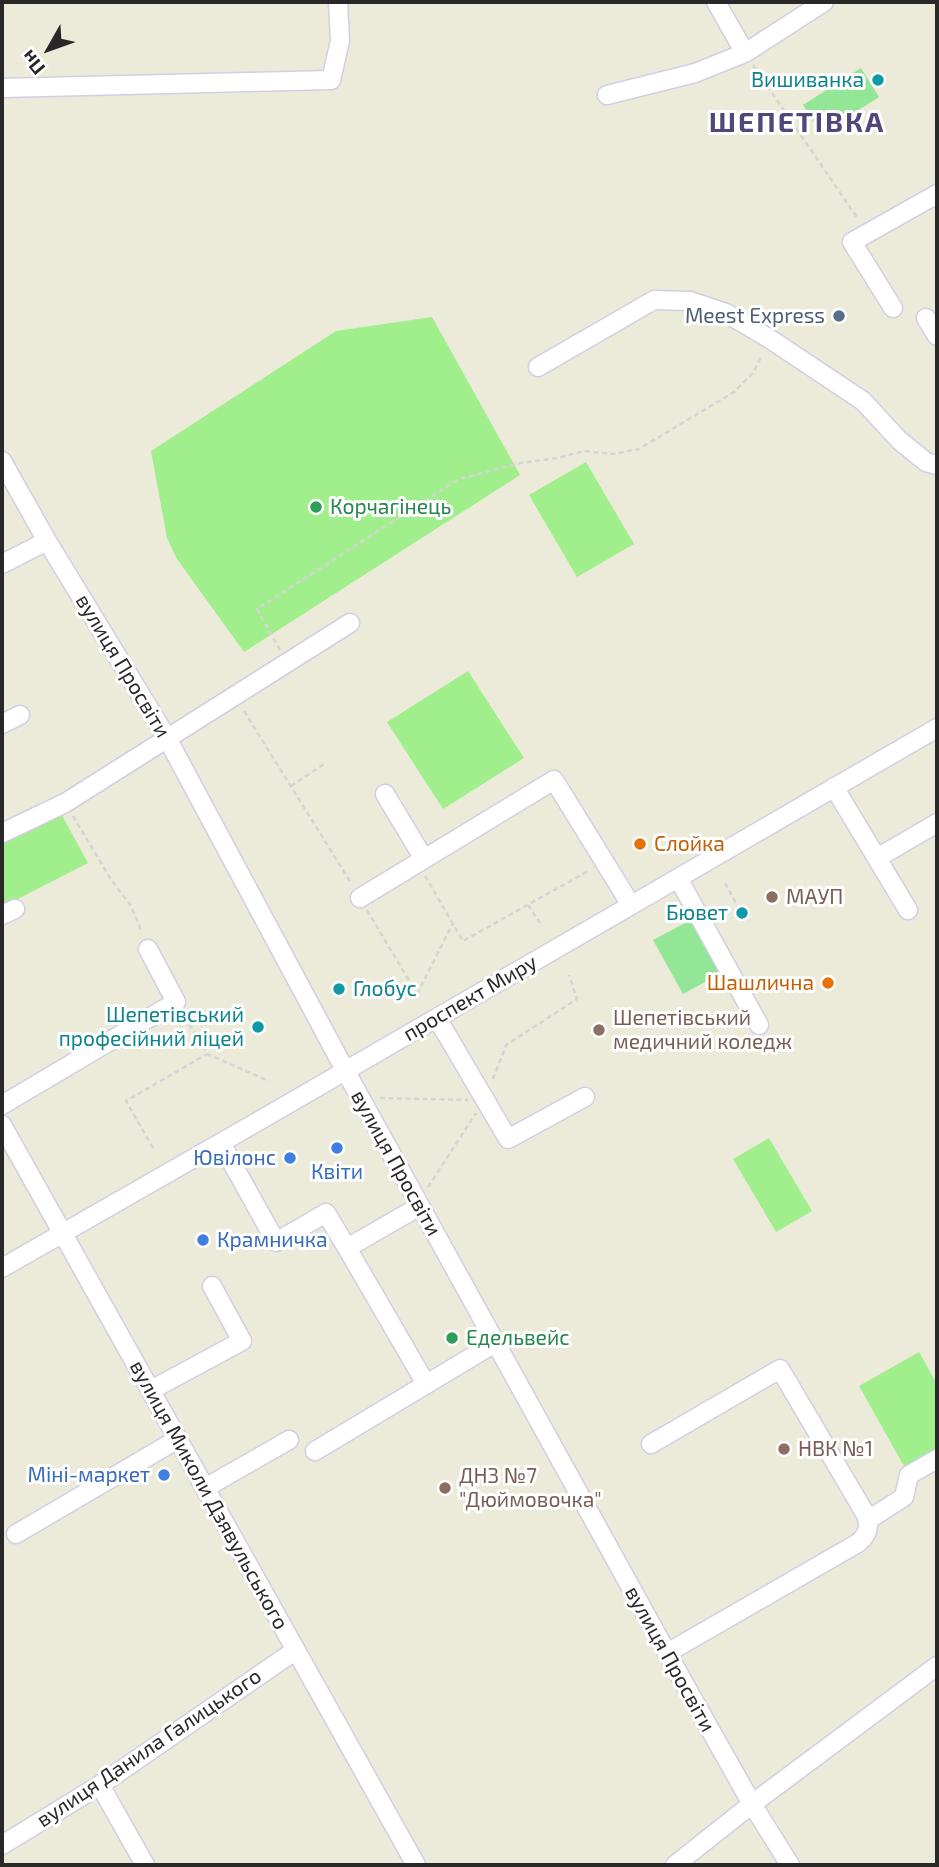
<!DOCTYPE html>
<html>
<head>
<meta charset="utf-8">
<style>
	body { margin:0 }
	#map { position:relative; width:939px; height:1867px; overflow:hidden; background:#ecebd9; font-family:"Exo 2",sans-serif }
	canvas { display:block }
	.frame { position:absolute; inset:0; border:4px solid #282828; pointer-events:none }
	.north { position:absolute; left:14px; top:14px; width:70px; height:70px; -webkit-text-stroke:5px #fff; paint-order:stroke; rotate:230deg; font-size:19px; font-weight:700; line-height:28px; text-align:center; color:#282828 }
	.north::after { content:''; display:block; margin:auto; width:24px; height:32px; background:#282828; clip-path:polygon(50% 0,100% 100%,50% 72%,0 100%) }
</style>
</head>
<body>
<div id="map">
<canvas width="939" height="1867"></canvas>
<div class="frame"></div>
<div class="north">Пн</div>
</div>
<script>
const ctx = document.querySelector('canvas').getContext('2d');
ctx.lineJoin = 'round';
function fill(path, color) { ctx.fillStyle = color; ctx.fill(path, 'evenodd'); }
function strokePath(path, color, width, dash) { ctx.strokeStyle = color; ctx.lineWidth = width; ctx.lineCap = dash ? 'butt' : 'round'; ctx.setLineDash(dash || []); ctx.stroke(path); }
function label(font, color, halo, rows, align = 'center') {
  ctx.font = font + ' "Exo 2",sans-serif'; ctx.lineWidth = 6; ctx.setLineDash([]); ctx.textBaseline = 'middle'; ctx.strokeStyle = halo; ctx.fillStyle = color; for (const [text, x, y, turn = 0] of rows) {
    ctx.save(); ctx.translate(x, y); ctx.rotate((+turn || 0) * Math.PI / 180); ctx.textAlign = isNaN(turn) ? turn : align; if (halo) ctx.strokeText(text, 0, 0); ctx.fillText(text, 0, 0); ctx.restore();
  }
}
fill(new Path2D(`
	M861 68 879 97 821 134 803 105Z
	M691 920 720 974 683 994 653 940Z`), '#92e695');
fill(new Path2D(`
	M432 317 520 475 244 652 177 559 167 538 151 451 336 331Z
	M586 462 634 544 577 577 529 495Z
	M468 671 524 758 443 809 387 722Z
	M59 810 88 863 2 907V837Z
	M769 1138 812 1211 776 1232 733 1159Z
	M919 1352 937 1384V1459L909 1475 859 1386Z`), '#a0ee8c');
const minor = new Path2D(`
	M716 2 745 53
	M2 88 331 80 340 41 338 2
	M607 95 695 73 745 53 824 2
	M893 308 852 242 937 194
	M926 318 937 336
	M538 367 654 300 690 301 726 313 770 339 863 401 899 440 926 462 937 465
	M2 461 47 541 167 738 345 1070 667 1653 752 1804 790 1865
	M2 564 47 541
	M2 724 20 715
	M834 787 908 910
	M385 794 424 859
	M2 833 65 803 350 623
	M877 858 937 823
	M678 878 759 1025
	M360 898 554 780 631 905
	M2 915 15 909
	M437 1018 508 1139 585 1097
	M2 1105 176 1002 148 949
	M2 1125 416 1865
	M221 1143 276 1242 326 1213 347 1248 420 1206
	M347 1248 426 1384
	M2 1268 257 1122 937 728
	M151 1390 242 1341 212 1286
	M651 1444 780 1369 866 1515C870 1526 868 1535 858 1543L667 1653
	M315 1451 495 1343
	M205 1488 289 1440
	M868 1520 904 1497 909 1475 937 1459
	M16 1534 178 1439
	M100 1785 145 1865
	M2 1845 100 1785 296 1650
	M675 1865 752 1804 937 1666`);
strokePath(minor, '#d2cee3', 21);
strokePath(new Path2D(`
	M753 65 858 219
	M280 650 257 609 459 479 521 463 558 458 584 451 613 454 639 449 734 392 753 373 762 355
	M244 711 351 883
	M291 786 324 764
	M73 816 110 878 131 906 142 933
	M425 876 463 941 590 870
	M725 883 736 903
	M528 905 540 923
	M367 910 417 994
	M417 994 453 923
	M185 1017 207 1054 269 1081
	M493 1079 506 1045 577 999 569 975
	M380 1098 468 1100
	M153 1148 126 1101 207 1054
	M428 1187 476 1113`), '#d4d4d4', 2.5, [5, 3.5]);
strokePath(minor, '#fff', 18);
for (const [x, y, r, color] of [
	[878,80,7,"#0f9aa8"],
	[839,316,7,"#5c6f8a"],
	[316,507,7,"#2e9e5b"],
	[640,844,7,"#e8710a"],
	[772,897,7,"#8d6e63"],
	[742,913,7,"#0f9aa8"],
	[828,983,7,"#e8710a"],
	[339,989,7,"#0f9aa8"],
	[258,1027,7,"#0f9aa8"],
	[599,1030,7,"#8d6e63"],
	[337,1148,7,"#3f7fe0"],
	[290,1158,7,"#3f7fe0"],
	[203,1240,7,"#3f7fe0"],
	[452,1338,7,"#2e9e5b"],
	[784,1449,7,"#8d6e63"],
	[164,1475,7,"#3f7fe0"],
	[445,1488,7,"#8d6e63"]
]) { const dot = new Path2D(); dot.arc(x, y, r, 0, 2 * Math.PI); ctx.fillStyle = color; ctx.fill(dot); strokePath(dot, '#fff', 2.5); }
label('21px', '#0d838f', '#fff', [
	["Вишиванка",864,80],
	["Бювет",728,913],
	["Глобус",353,989,"left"],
	["Шепетівський",244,1015],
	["професійний ліцей",244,1039]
], 'right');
label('21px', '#4e5e75', '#fff', [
	["Meest Express",825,316]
], 'right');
label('21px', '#27864d', '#fff', [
	["Корчагінець",330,507],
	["Едельвейс",466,1338]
], 'left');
label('21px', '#282828', '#fff', [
	["вулиця Просвіти",123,666,59],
	["проспект Миру",470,998,-30],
	["вулиця Просвіти",396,1163,61],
	["вулиця Миколи Дзявульського",209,1495,61],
	["вулиця Просвіти",670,1659,61],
	["вулиця Данила Галицького",149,1748,-34]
]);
label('21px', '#c56008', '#fff', [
	["Слойка",654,844],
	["Шашлична",814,983,"right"]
], 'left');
label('21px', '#785e54', '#fff', [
	["МАУП",786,897],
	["Шепетівський",613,1018],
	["медичний коледж",613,1042],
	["НВК №1",798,1449],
	["ДНЗ №7",459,1476],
	["\"Дюймовочка\"",459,1500]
], 'left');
label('21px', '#366cbe', '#fff', [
	["Ювілонс",276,1158],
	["Квіти",337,1172,"center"],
	["Крамничка",217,1240,"left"],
	["Міні-маркет",150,1475]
], 'right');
ctx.letterSpacing = '2px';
label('bold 28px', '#51477b', '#fff', [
	["ШЕПЕТІВКА",797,123]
]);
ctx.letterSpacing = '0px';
</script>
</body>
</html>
